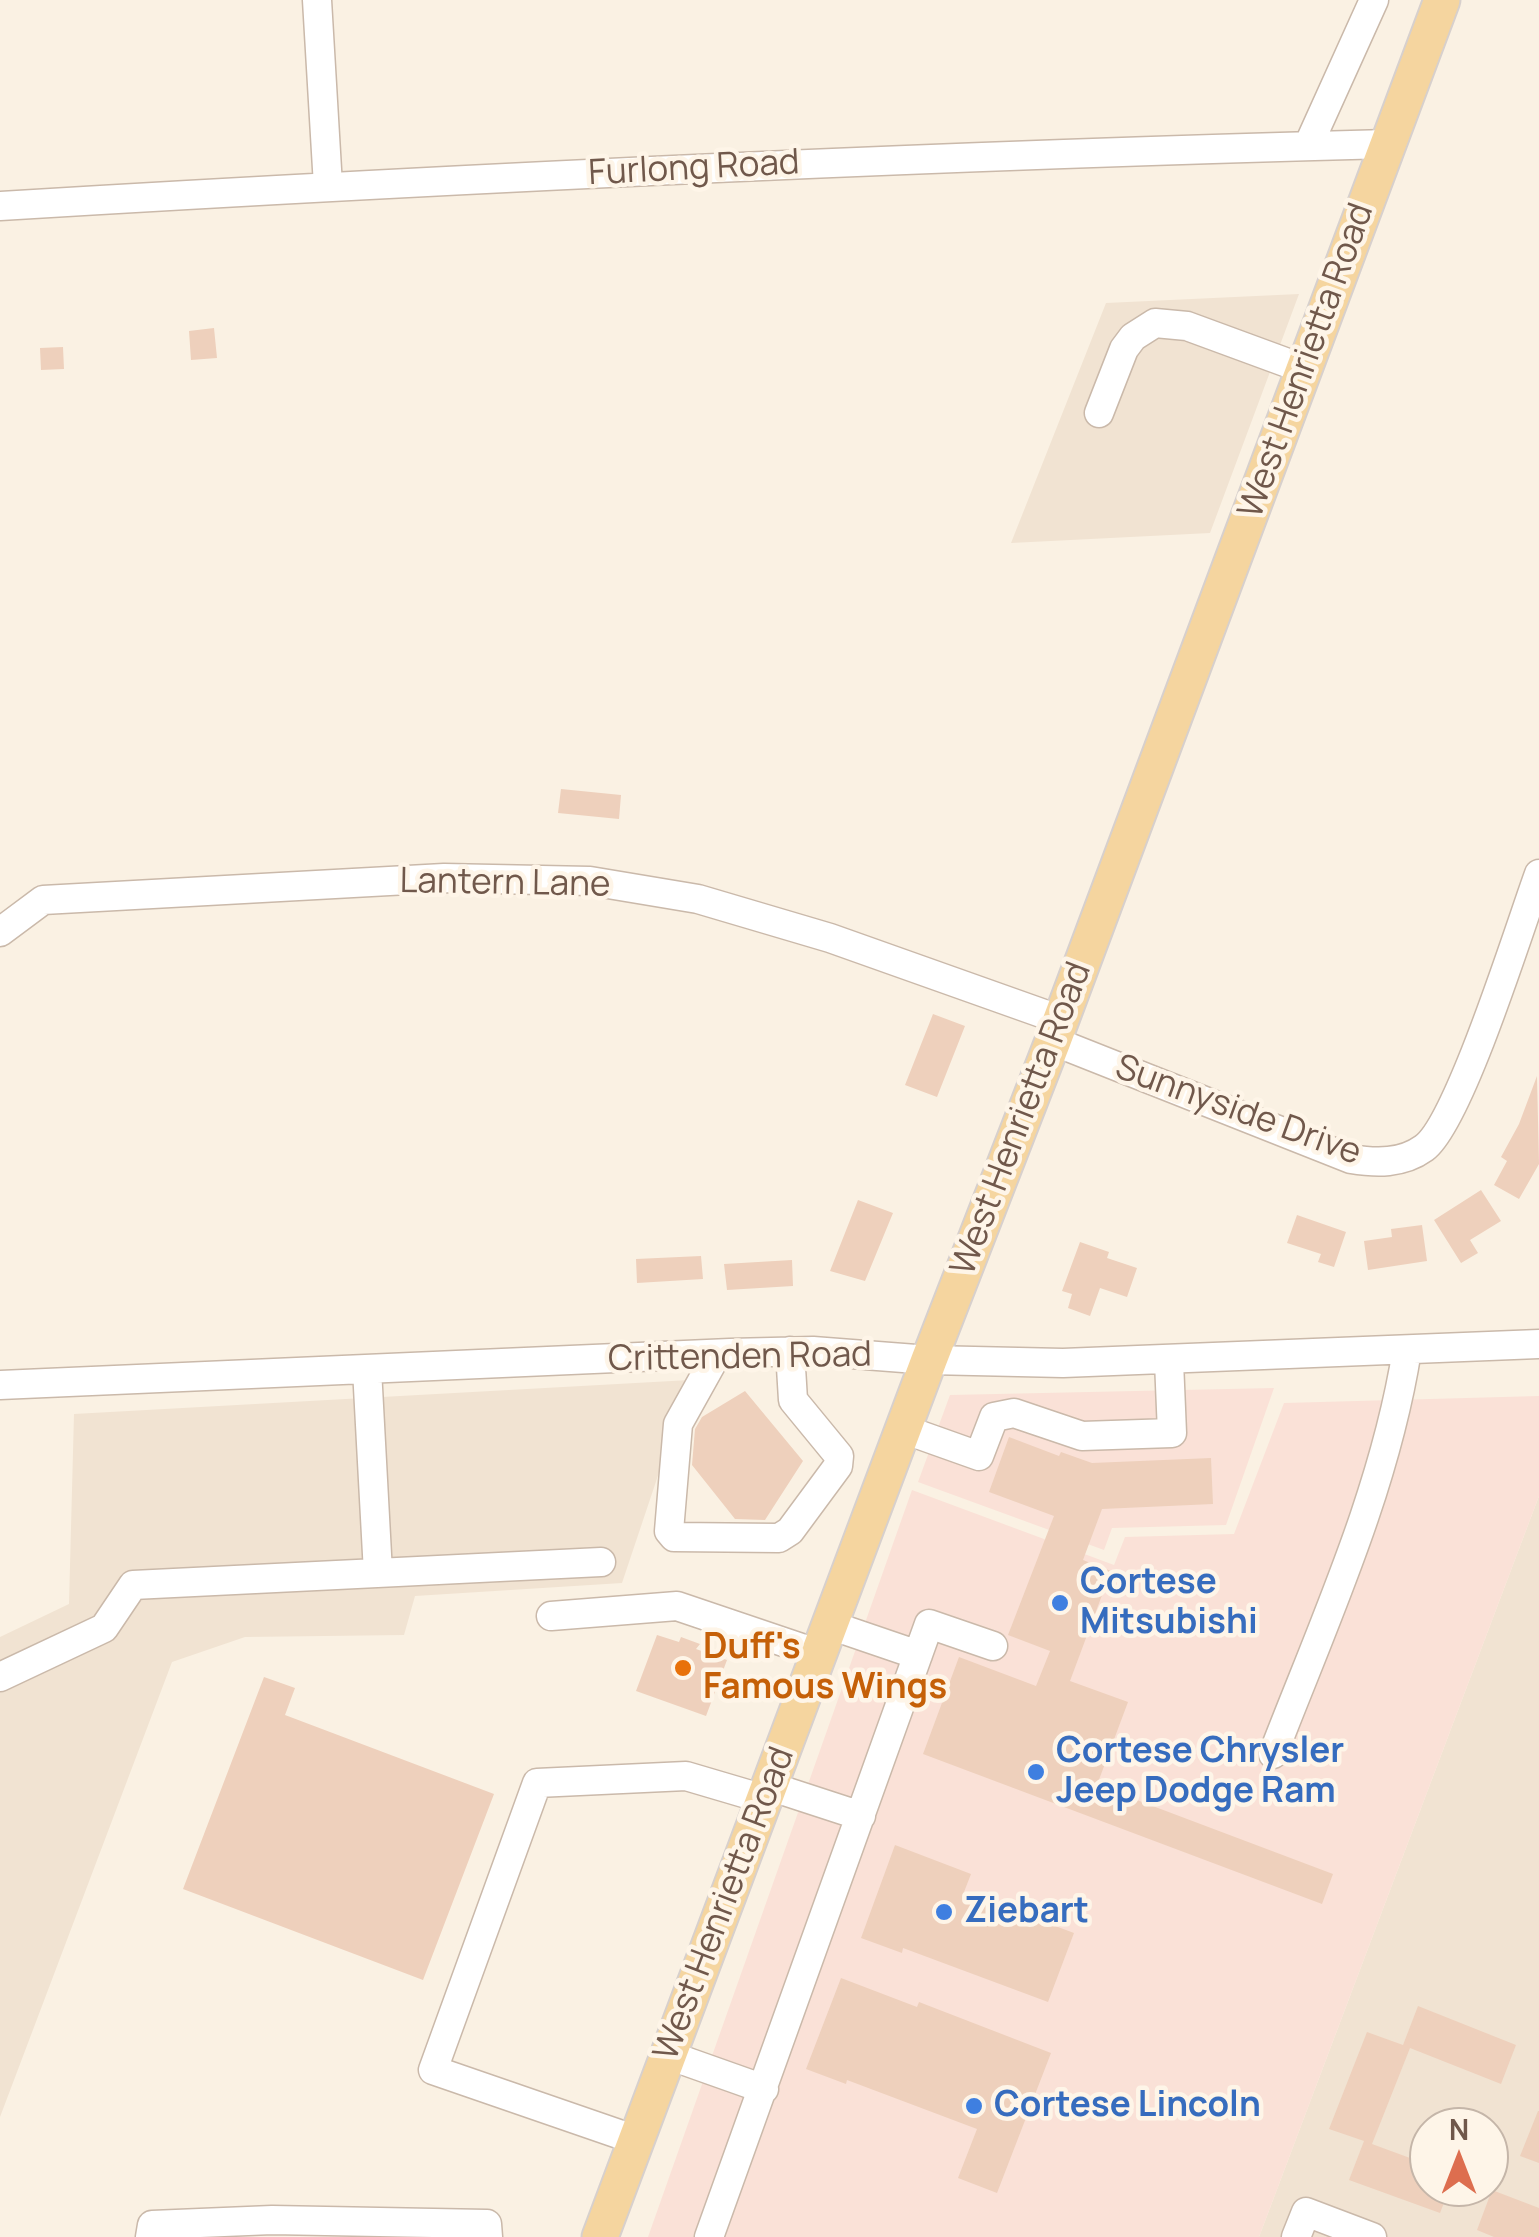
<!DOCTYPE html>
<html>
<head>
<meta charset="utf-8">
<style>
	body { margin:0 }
	#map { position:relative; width:1539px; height:2237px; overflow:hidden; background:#faf1e3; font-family:Manrope,sans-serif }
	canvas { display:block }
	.north { position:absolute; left:1409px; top:2107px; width:100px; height:100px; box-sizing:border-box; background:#fef5e8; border:2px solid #c5b6a9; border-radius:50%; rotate:0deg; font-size:28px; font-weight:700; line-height:40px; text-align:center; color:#70584b }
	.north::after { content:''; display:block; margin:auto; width:35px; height:45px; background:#dd6e4f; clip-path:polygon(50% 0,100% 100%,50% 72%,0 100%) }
</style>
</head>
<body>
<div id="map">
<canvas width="1539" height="2237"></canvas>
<div class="north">N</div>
</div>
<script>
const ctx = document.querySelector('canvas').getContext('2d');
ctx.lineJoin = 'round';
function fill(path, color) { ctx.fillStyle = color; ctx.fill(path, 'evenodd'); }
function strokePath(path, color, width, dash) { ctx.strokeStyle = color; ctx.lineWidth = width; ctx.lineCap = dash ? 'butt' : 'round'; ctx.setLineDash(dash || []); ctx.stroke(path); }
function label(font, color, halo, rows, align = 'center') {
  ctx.font = font + ' Manrope,sans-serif'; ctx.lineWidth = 9; ctx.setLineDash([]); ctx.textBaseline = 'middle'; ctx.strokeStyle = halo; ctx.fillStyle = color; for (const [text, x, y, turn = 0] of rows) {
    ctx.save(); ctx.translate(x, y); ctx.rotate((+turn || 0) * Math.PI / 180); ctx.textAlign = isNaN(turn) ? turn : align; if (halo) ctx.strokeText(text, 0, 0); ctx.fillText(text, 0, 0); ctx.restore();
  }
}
fill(new Path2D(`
	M1299 294 1210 533 1011 543 1106 303Z
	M690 1380 622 1583 415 1596 404 1635 245 1637 172 1662 0 2117V1637L69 1604 74 1414Z
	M1539 1496V2237H1259ZM1429 2127H1489V2187H1429Z`), '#f1e3d2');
fill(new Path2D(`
	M1274 1388 1226 1525 1112 1528 1104 1550 918 1482 950 1395Z
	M1539 1396V1496L1259 2237H648L912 1490 1114 1565 1125 1537 1234 1534 1284 1403Z`), '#fae1d7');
fill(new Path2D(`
	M214 328 217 358 191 360 189 331Z
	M63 347 64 369 41 370 40 348Z
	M561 789 621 795 619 819 558 813Z
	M933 1014 965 1026 937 1097 905 1085Z
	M1537 1076 1539 1164 1519 1199 1494 1185 1507 1161 1501 1157 1519 1124Z
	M1481 1190 1501 1221 1470 1240 1478 1253 1461 1263 1434 1220Z
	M858 1200 893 1213 865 1281 830 1271Z
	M1297 1215 1346 1232 1334 1267 1318 1262 1321 1254 1287 1243Z
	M1422 1225 1427 1261 1368 1270 1364 1241 1392 1237 1391 1229Z
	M1080 1242 1109 1252 1107 1258 1137 1268 1127 1297 1100 1288 1090 1316 1068 1308 1072 1294 1062 1291Z
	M701 1256 703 1279 637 1283 636 1259Z
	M792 1260 793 1286 727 1290 724 1264Z
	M745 1391 803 1461 765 1520 735 1519 692 1465 695 1429 702 1417Z
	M1009 1437 1059 1456 1061 1452 1092 1463 1211 1458 1213 1504 1102 1509 1083 1560 1111 1571 1070 1681 1128 1702 1097 1785 1333 1874 1322 1904 923 1754 959 1657 1036 1686 1050 1651 1008 1635 1054 1516 989 1492Z
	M657 1635 679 1642 681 1637 700 1644 696 1649 727 1660 706 1716 636 1691Z
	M264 1677 295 1688 285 1715 494 1794 423 1980 183 1889Z
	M895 1845 971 1874 964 1892 1074 1933 1048 2002 903 1948 902 1953 861 1938Z
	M841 1978 917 2007 919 2002 1051 2053 997 2193 958 2178 977 2129 847 2080 846 2084 806 2069Z
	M1418 2006 1516 2045 1501 2084 1410 2048 1372 2144 1429 2165V2187H1450L1440 2213 1349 2180 1364 2141 1329 2129 1367 2032 1403 2045Z
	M1538 2111H1539V2163L1520 2156Z
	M1492 2190 1539 2208V2237H1494L1477 2230Z`), '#eed0bc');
const minor = new Path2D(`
	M317 0 328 186
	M1308 146 1374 0
	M0 206C462 178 925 156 1388 144
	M1099 413 1124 349 1133 337 1155 323 1187 326 1304 369
	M0 932 43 900 444 878 590 881 698 899 830 938 1061 1020
	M1053 1041 1351 1159C1376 1163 1402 1164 1424 1148 1459 1123 1520 926 1539 874
	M717 1354 678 1424 669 1531 674 1537 779 1538 790 1531 838 1466 839 1456 793 1400 790 1351
	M367 1369 378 1573
	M0 1385 730 1353 813 1351 929 1360 1063 1363 1539 1344
	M903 1429 979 1456 994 1417 1014 1413 1082 1436 1172 1433 1169 1361
	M551 1616 677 1606 819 1654
	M830 1625 918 1655
	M0 1677 104 1628 133 1585 601 1562
	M1273 1754C1324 1622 1385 1490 1407 1350
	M769 1786 861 1816
	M668 2055 764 2089
	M636 2140 433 2070 537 1783 686 1776 764 1799
	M150 2237 152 2225 272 2220 487 2224 488 2237
	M709 2237 929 1624 993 1646
	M1296 2237 1306 2212 1372 2237`);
const major = new Path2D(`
	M600 2237 929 1360 1053 1041 1442 0`);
strokePath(minor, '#cab9aa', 31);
strokePath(major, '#d7d0cd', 39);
strokePath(minor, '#fff', 28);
strokePath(major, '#f5d59f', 35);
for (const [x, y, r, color] of [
	[1060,1603,10,"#3f7fe0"],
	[683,1668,10,"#e8710a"],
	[1036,1772,10,"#3f7fe0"],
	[944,1912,10,"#3f7fe0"],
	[974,2106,10,"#3f7fe0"]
]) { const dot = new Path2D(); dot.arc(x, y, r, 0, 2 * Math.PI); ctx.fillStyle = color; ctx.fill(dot); strokePath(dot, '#fef5e8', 4); }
label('35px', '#70584b', '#fef5e8', [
	["Furlong Road",694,169,-3],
	["West Henrietta Road",1307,361,-70],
	["Lantern Lane",505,884,1],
	["Sunnyside Drive",1238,1111,20],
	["West Henrietta Road",1022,1119,-69],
	["Crittenden Road",740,1358,-1],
	["West Henrietta Road",725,1904,-69]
]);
label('bold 35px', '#366cbe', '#fef5e8', [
	["Cortese",1080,1583],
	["Mitsubishi",1080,1623],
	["Cortese Chrysler",1056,1752],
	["Jeep Dodge Ram",1056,1792],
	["Ziebart",964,1912],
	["Cortese Lincoln",994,2106]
], 'left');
label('bold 35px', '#c56008', '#fef5e8', [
	["Duff's",703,1648],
	["Famous Wings",703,1688]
], 'left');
</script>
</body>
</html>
